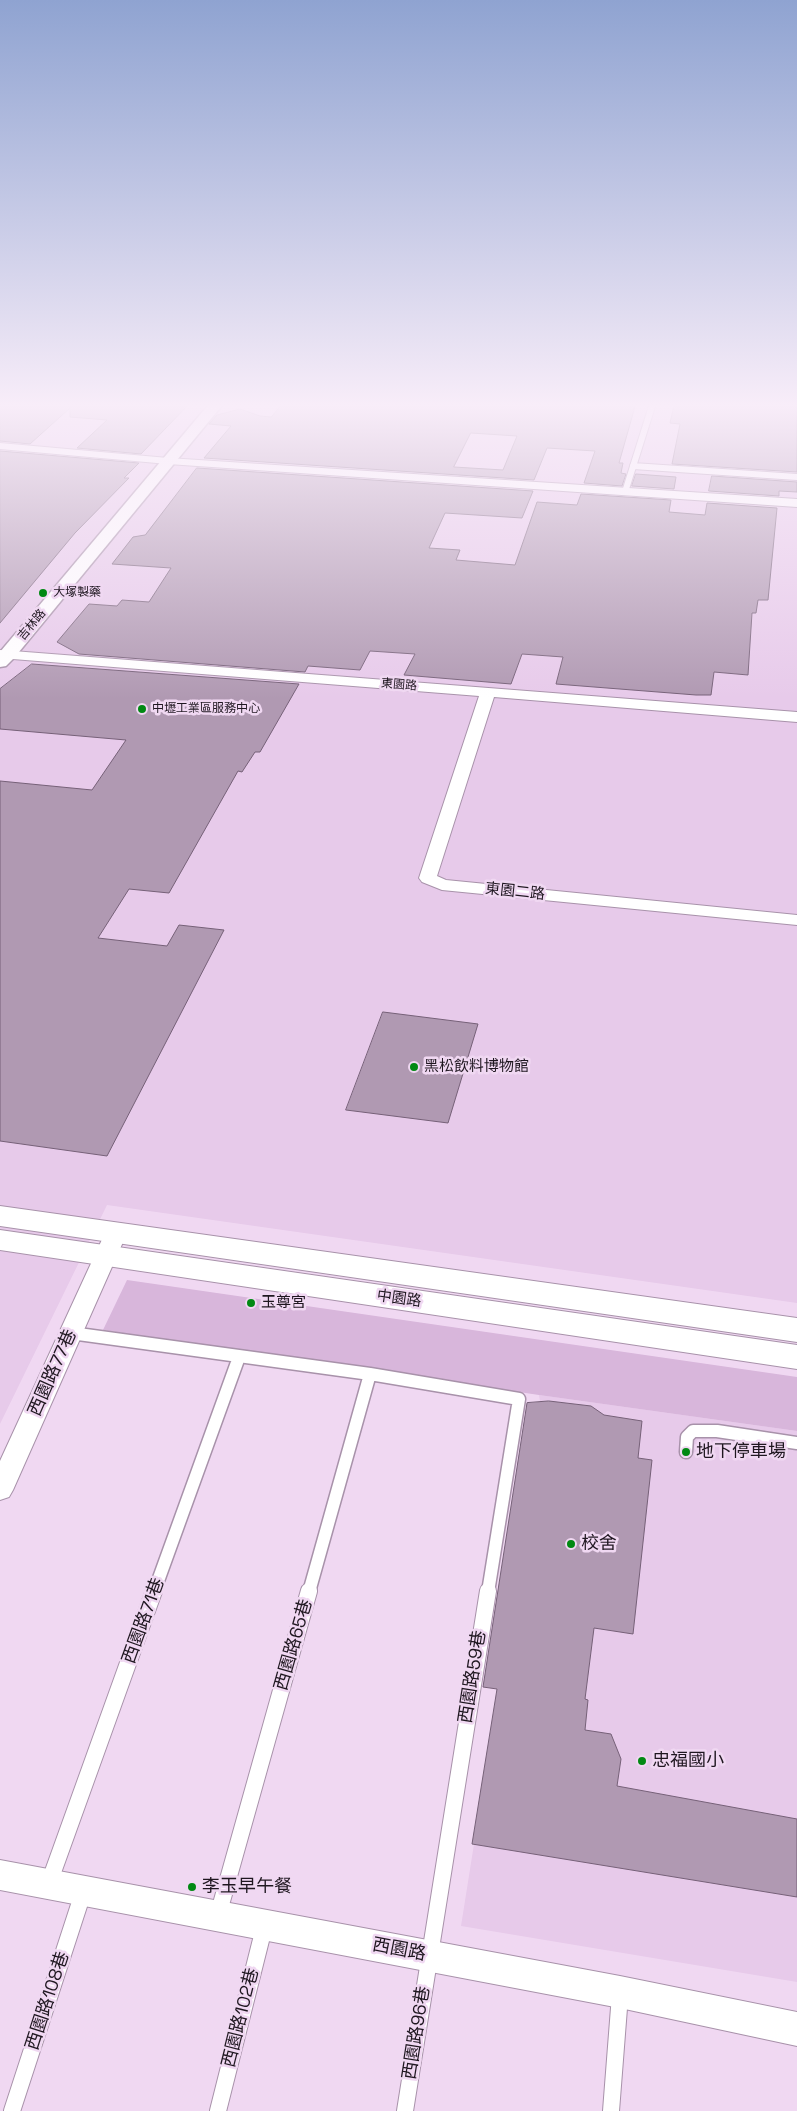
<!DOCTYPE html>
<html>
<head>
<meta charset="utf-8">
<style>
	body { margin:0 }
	canvas { display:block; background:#f0d8f2 }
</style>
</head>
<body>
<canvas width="797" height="2111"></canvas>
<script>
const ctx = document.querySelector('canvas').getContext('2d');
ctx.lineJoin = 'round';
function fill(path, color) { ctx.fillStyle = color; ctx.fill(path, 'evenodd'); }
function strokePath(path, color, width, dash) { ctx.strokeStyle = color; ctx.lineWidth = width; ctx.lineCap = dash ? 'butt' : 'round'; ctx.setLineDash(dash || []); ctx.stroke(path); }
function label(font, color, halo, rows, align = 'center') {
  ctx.font = font + ' "Space Grotesk","Noto Sans TC",sans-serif'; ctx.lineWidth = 5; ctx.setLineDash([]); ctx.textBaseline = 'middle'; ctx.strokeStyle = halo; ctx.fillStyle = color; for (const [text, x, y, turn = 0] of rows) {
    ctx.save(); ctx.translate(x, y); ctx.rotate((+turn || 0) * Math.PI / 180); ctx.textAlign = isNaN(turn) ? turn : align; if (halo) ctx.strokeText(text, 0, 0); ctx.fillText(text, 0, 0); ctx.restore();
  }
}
fill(new Path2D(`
	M0 403H797V1303L107 1205 0 1424Z
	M539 1395 797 1431V1982L461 1926 542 1415Z`), '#e7caea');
fill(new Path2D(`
	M127 1280 797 1377V1431L539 1395 103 1330Z`), '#d8b6db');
const building = new Path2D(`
	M0 403H190L141 454 77 448 107 420 70 417V408L30 444 0 441Z
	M283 403H636L619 463H623L621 473 626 474 622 486 584 483 595 451 547 448 534 480 204 458 231 426 209 424 217 415 240 409 260 416 271 417ZM471 433 517 436 503 470 454 467Z
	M684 403H797V472L672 464 680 424 670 423 674 405 683 406Z
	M0 451 139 463 124 478H129L75 533 0 623Z
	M197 468 533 491 522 518 445 513 429 548 460 550 456 560 515 565 537 502 577 505 581 494 671 500 669 512 705 515 707 503 777 508 768 600H758L756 613H752L748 675 714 672 711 695H696L556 684 563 657 522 654 511 684 404 675 415 654 370 651 360 670 308 666 305 672 79 654 57 642 89 604 117 606 122 600 149 602 171 568 112 564 133 537 145 535Z
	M636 474 676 477 674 489 632 486Z
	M712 476 797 482V492L779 491V496L709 491Z
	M32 664 299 684 260 752H255L242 772 238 771 169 893 129 889 98 938 167 946 179 925 224 930 107 1156 0 1141V781L92 790 126 740 0 729V689Z
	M383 1012 478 1024 448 1123 346 1110Z
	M549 1401 591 1406 604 1415 642 1421 638 1458 652 1460 633 1634 594 1628 585 1699 588 1700 585 1730 611 1734 621 1759 617 1786 797 1819V1897L472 1844 497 1689 483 1687 527 1403Z`);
fill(building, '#b099b2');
strokePath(building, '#766178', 1);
const serviceFar2 = new Path2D(`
	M633 466 797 477
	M625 492 653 403`);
const serviceFar1 = new Path2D(`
	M71 1333 370 1374 519 1399 488 1592
	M686 1452 687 1437 693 1431H717L797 1443
	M154 1592 239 1357
	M309 1592 370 1374`);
const service = new Path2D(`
	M49 1883 154 1591
	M218 1915 309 1591
	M12 2111 83 1893
	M218 2111 264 1928
	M405 2111 488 1591
	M611 2111 620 1995`);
const minor = new Path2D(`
	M0 443 168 458 797 499V507L168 464 0 449Z
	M0 650 797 712V722L494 697 437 876 446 880 797 915V925L442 890 422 882 419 878 479 696 0 658Z
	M116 1226 124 1228 127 1233 13 1490 9 1497 0 1500V1461L105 1233 108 1228Z
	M0 1860 620 1976 797 2012V2046L620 2008 0 1890Z`);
const tertiary = new Path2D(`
	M210 403H224L14 658 6 666 0 667V652Z`);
const secondary = new Path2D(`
	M0 1206 797 1318V1342L0 1226Z
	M0 1230 797 1345V1369L0 1250Z`);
strokePath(serviceFar2, '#a892aa', 8);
strokePath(serviceFar1, '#a892aa', 15);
strokePath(service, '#a892aa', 18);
strokePath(minor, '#a892aa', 2);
strokePath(tertiary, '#a892aa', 3);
strokePath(secondary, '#a892aa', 2);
strokePath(serviceFar2, '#fff', 6);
strokePath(serviceFar1, '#fff', 12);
strokePath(service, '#fff', 16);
fill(minor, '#fff');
fill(tertiary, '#fff');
fill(secondary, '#fff');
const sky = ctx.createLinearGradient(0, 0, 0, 699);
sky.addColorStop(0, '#8fa3d1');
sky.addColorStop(0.58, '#f8edf9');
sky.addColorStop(1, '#f8edf900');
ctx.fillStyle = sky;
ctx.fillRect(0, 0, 797, 699);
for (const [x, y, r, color] of [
	[43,593,5,"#018913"],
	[142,709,5,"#018913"],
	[414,1067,5,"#018913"],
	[251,1303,5,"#018913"],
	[686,1452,5,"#018913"],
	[571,1544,5,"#018913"],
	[642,1761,5,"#018913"],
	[192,1887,5,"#018913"]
]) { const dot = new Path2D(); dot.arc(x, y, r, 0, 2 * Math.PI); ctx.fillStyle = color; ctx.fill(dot); strokePath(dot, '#f0d8f2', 2); }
label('12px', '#1f1720', '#f0d8f2', [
	["大塚製藥",53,593],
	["中壢工業區服務中心",152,709]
], 'left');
label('12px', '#1f1720', '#f0d8f2', [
	["吉林路",32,625,-50],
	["東園路",399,685,5]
]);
label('15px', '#1f1720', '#f0d8f2', [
	["東園二路",515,892,6],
	["中園路",399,1299,8]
]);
label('15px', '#1f1720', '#f0d8f2', [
	["黑松飲料博物館",424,1067],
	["玉尊宮",261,1303]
], 'left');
label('18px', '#1f1720', '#f0d8f2', [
	["西園路77巷",53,1373,-66],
	["西園路71巷",144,1621,-70],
	["西園路65巷",294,1645,-74],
	["西園路59巷",473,1677,-81],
	["西園路",399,1950,11],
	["西園路108巷",48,2001,-72],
	["西園路102巷",241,2018,-76],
	["西園路96巷",417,2033,-81]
]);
label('18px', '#1f1720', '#f0d8f2', [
	["地下停車場",696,1452],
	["校舍",581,1544],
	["忠福國小",652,1761],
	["李玉早午餐",202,1887]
], 'left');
</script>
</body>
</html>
